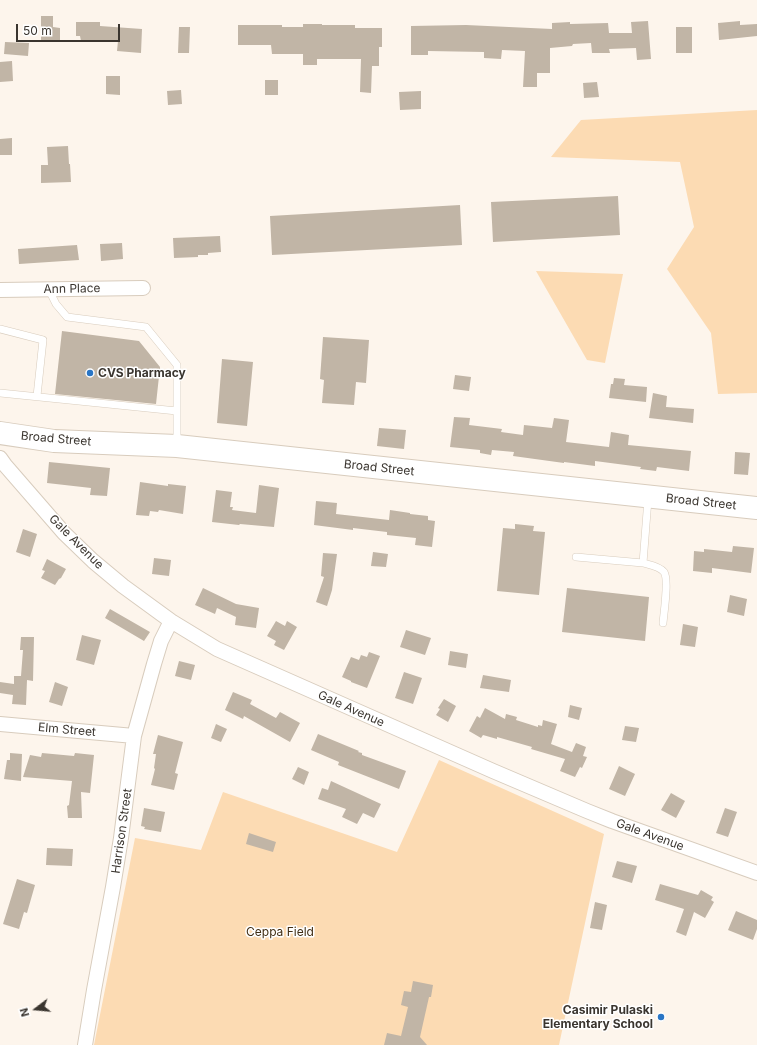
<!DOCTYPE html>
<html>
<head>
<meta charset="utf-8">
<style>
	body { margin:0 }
	#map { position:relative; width:757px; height:1045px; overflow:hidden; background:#fdf5ec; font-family:Inter,sans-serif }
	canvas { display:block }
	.north { position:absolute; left:16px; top:989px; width:40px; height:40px; -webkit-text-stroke:3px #fff; paint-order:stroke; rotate:254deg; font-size:11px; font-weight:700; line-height:16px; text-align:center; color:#3a352f }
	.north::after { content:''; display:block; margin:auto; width:14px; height:18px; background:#3a352f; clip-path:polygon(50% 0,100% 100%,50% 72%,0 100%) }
	.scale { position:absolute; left:16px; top:24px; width:104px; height:18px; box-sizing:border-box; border:2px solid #3a352f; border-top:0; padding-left:5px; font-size:12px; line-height:14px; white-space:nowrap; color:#3a352f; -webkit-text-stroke:3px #fff; paint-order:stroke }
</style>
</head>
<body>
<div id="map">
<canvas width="757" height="1045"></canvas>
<div class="north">N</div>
<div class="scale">50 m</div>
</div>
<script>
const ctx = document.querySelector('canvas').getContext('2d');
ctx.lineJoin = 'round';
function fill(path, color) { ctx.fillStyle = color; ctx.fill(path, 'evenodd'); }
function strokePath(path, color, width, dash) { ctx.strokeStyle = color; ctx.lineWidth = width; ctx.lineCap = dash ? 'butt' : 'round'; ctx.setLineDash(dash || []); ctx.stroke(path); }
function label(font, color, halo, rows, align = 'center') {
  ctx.font = font + ' Inter,sans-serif'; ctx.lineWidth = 3; ctx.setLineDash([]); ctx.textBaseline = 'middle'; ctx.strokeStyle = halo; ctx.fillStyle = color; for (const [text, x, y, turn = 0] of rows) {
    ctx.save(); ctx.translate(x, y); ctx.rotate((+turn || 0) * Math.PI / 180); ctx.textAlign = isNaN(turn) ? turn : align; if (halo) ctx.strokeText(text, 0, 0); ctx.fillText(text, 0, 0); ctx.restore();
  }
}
fill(new Path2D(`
	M757 110V393L718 394 711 333 667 269 694 227 680 162 551 157 581 120Z
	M536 271 623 274 605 363 587 360Z
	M439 760 604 834 559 1045H94L135 838 201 850 223 792 397 852Z`), '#fcdbb3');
fill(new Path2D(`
	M41 16H53V27L60 28V41H41Z
	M648 21 651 59 637 60 636 48 609 49 610 53H592L591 43 573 44 572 46 550 48V73H537V87H523L525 51 502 50 501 59 484 58V52L428 51V55H411V26L466 25 552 29V23L570 22V24L608 23 609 33H632L631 22Z
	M740 21V25L757 24V36L719 40 718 23Z
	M76 22H100V26L142 29 141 53 117 51 118 41H81L80 36H76Z
	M303 24H322V25H355V28H382V47H379V66H372L371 93 360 92 361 59H317V65H303V54H272L271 45H238V25H282V27H303Z
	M179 27H190L189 53H178Z
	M676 27H692V53H676Z
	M5 42 29 43 28 56 4 54Z
	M12 61 13 81 0 82V62Z
	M106 76H120V95L106 94Z
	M265 80H278V95H265Z
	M597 82 599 97 584 98 583 83Z
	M181 90 182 104 168 105 167 91Z
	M421 91V109L400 110 399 92Z
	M12 138V155H0V139Z
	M68 146 69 164H70L71 182 41 183V165H48L47 147Z
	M618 196 620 235 493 242 491 202Z
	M460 205 462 245 272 255 270 216Z
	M220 236 221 252 208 253V255H198V257L174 258 173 238Z
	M122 243 123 259 101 261 100 244Z
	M77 245 79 260 19 264 18 249Z
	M62 331 139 341 160 367 156 404 55 394Z
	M323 337 369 340 366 383 356 382 354 405 322 403 324 380 320 379Z
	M222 359 253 362 247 426 217 423Z
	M455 375 471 377 469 391 453 389Z
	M614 378 625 379 624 385 647 387 646 402 609 398 611 384H613Z
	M653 393 667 396 666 407 694 409 693 423 649 418Z
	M454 417 470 418 469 425 502 429 501 432 523 435 524 425 552 428 554 418 569 420 566 442 609 447 611 432 629 435 628 445 691 451 689 471 657 467 656 471 640 469 641 467 595 461V466L564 462V463L513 456 514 452 492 450 491 455 480 453V450L450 447Z
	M379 428 406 430 404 449 377 446Z
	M735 452 750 453 748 475 734 474Z
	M49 462 110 468 107 496 90 495 91 488 47 483Z
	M140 482 168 486V484L186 486 183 514 159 510 158 512 150 511 149 516 136 515Z
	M259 485 279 488 274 527 240 524 239 525 212 522 216 490 232 492 230 507H233L232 510 256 513Z
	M316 501 337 503 336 514 389 520 390 510 410 513V514L428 516V520L435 521 432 547 415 545 416 538 387 535V532L353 528V530L314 525Z
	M515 524 534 526 533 531 545 532 539 595 497 591 503 528 515 529Z
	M23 529 37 534 30 557 16 552Z
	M733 546 754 548 751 573 712 568V573L693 571 694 551 704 552V549L732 552Z
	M373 552 388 554 386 567 371 566Z
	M323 553 337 554 332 590 327 606 316 602 324 577 321 576Z
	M154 558 171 560 169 576 152 574Z
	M47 559 66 569 61 578 59 579 55 585 41 578 45 571 42 570Z
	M203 588 236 604 259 608 256 628 235 625 236 617 217 608 215 614 195 605Z
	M567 588 649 597 645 641 562 632Z
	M730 595 747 599 744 616 727 612Z
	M110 609 150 632 144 641 105 618Z
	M276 621 285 626 287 621 297 627 284 650 274 645 276 641 267 636Z
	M683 624 698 627 695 647 680 645Z
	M406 630 431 638 425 655 400 647Z
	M82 635 101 640 94 665 76 660Z
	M21 637H34L33 681 27 680 26 705 12 704 13 695 0 693V682L14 684V676H21L23 650H20Z
	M450 651 468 654 466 668 448 665Z
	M369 652 380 656 367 688 351 682V681L342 677 351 657 359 660 361 655 367 657Z
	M179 661 195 665 191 680 175 676Z
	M404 672 422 678 413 704 395 698Z
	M483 675 511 680 509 692 480 688Z
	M55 682 68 687 62 706 49 702Z
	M233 692 252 700 250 704 276 718 280 712 300 723 290 742 244 716 243 719 225 710Z
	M444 699 456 706 448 722 436 715 440 709 438 708Z
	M570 705 582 708 579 720 568 717Z
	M485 708 505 719 506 714 517 717 516 720 538 727V725L542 726 543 720 557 724 551 744 572 752 576 743 586 747 583 756 587 757 582 768 580 767 575 777 560 771 565 759 531 749 532 747 497 737V739L483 735 481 738 469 731 477 716 480 718Z
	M216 724 227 729 221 742 211 738Z
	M625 726 639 728 636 742 622 740Z
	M318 734 359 751 358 752 362 753V755L406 771 399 789 338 765 339 762 311 750Z
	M158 735 183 742 175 773 178 774 174 790 151 785 155 769 154 768 156 754H153Z
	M10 753 22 754 21 781 4 779 7 760H10Z
	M42 753 74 756 75 753 94 755 90 793 81 792 82 818H68L67 806 69 805 72 781 23 777 30 755 41 757Z
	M619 766 635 774 625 796 609 789Z
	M298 767 309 772 304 785 292 779Z
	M331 781 381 804 374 818 363 813 357 824 342 817 346 809 318 799 322 788 328 790Z
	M671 793 685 801 676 818 661 810Z
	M144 808 165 812 161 832 144 829 145 827 141 826Z
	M725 808 737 812 728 837 716 833Z
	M249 833 276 842 273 852 246 844Z
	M47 848 73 849 72 866 46 865Z
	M617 861 637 866 632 883 612 877Z
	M17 879 35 885 27 913 24 912 19 929 3 924Z
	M660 884 698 895 701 890 713 897 711 900 714 902 705 918 694 912 686 936 676 932 684 909 655 900Z
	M595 902 607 905 602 930 590 928Z
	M736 911 757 920V929L753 940 728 930Z
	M413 981 433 985 431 997H429L420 1037 427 1045H384L387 1033 401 1036 408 1007 401 1005 404 991 411 992Z`), '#c1b5a6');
const service = new Path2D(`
	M49 290 56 304 67 317 146 327 177 365V443
	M0 329 43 340 37 396
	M0 393 177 411
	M576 557 643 563 648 499
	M643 563C650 565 659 566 664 572 669 579 664 612 663 623`);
const minor = new Path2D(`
	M0 290 143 288
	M0 458 5 465 64 533 93 561 123 586 171 621 217 649 493 771 587 811 612 821 757 873
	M0 724 134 736
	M85 1045 94 990 113 887 121 838 134 736 154 664 161 641 171 621`);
const primary = new Path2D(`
	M0 433 54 441 177 446 757 508`);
strokePath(service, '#d8ccbd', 8);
strokePath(minor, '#d8ccbd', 16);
strokePath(primary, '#d8ccbd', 24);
strokePath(service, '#fff', 7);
strokePath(minor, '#fff', 14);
strokePath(primary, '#fff', 22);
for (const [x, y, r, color] of [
	[90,373,4,"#2975c5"],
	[661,1017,4,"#2975c5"]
]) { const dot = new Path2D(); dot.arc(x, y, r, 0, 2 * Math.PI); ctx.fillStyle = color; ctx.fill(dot); strokePath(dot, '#fff', 1.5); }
label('12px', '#3a352f', '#fff', [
	["Ann Place",72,289,-1],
	["Broad Street",56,439,5],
	["Broad Street",379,468,6],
	["Broad Street",701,502,6],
	["Gale Avenue",76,542,45],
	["Gale Avenue",351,709,24],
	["Elm Street",67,730,5],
	["Harrison Street",122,831,-82],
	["Gale Avenue",650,835,20]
]);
label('bold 12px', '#3a352f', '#fff', [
	["CVS Pharmacy",98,373],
	["Casimir Pulaski",653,1010,"right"],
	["Elementary School",653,1024,"right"]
], 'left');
label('12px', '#412e14', '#fff', [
	["Ceppa Field",280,932]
]);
</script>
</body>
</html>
